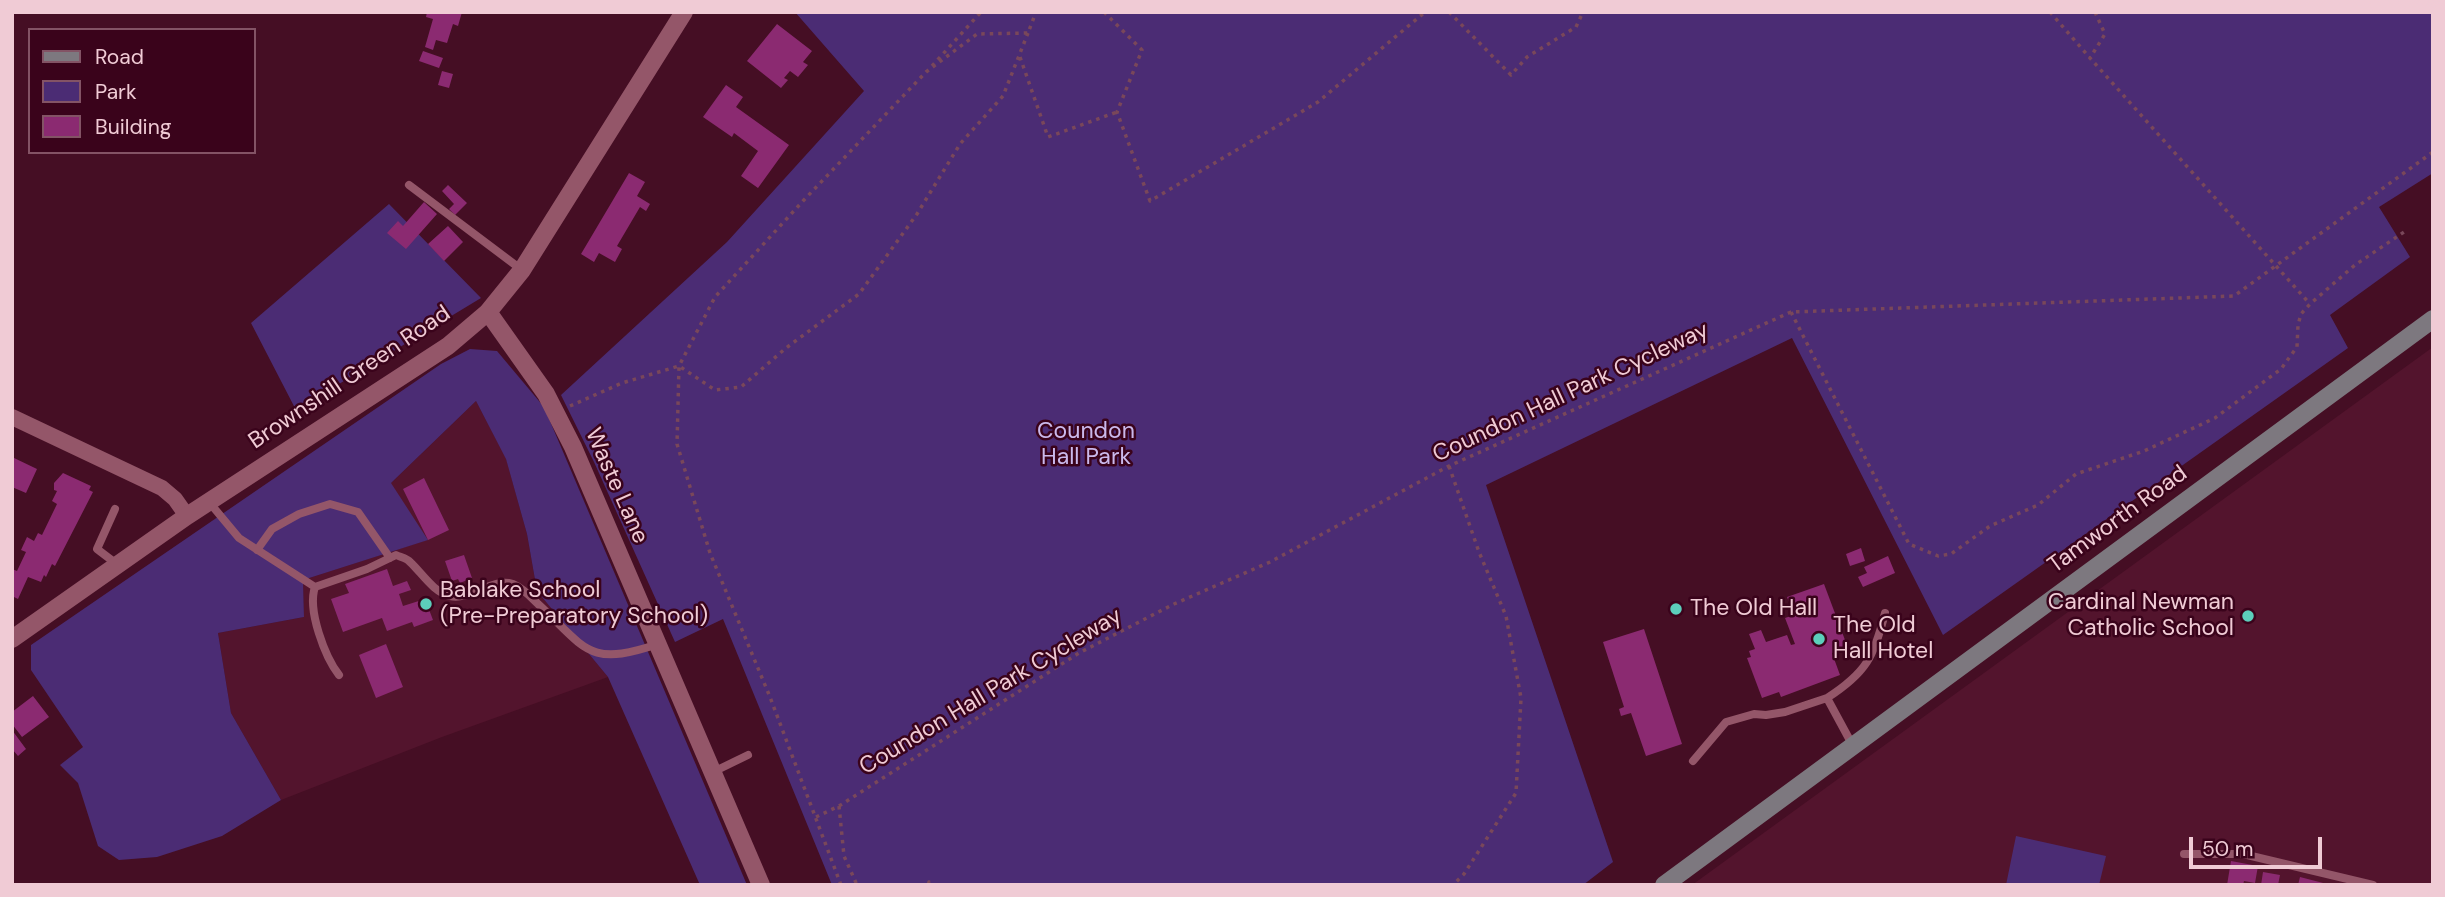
<!DOCTYPE html>
<html>
<head>
<meta charset="utf-8">
<style>
	body { margin:0 }
	#map { position:relative; width:2445px; height:897px; overflow:hidden; background:#450e24; font-family:"DM Sans",sans-serif }
	canvas { display:block }
	.frame { position:absolute; inset:0; border:14px solid #f0cbd5; pointer-events:none }
	.legend { position:absolute; left:28px; top:28px; width:228px; height:126px; box-sizing:border-box; background:#3a031b; border:2px solid #835365; margin:0; padding:9px 12px; list-style:none; font-size:21px; color:#f0cbd5 }
	.legend li { display:flex; align-items:center; gap:14px; height:35px }
	.legend b { width:35px; border:2px solid #835365 }
	.scale { position:absolute; left:2189px; top:837px; width:133px; height:32px; box-sizing:border-box; border:4px solid #f0cbd5; border-top:0; padding-left:9px; font-size:21px; line-height:24px; white-space:nowrap; color:#f0cbd5; -webkit-text-stroke:5px #3a031b; paint-order:stroke }
</style>
</head>
<body>
<div id="map">
<canvas width="2445" height="897"></canvas>
<div class="frame"></div>
<ul class="legend">
<li><b style="height:9px;background:#7d787f"></b>Road</li>
<li><b style="height:19px;background:#4b2c74"></b>Park</li>
<li><b style="height:19px;background:#8b2a71"></b>Building</li>
</ul>
<div class="scale">50 m</div>
</div>
<script>
const ctx = document.querySelector('canvas').getContext('2d');
ctx.lineJoin = 'round';
function fill(path, color) { ctx.fillStyle = color; ctx.fill(path, 'evenodd'); }
function strokePath(path, color, width, dash) { ctx.strokeStyle = color; ctx.lineWidth = width; ctx.lineCap = dash ? 'butt' : 'round'; ctx.setLineDash(dash || []); ctx.stroke(path); }
function label(font, color, halo, rows, align = 'center') {
  ctx.font = font + ' "DM Sans",sans-serif'; ctx.lineWidth = 5; ctx.setLineDash([]); ctx.textBaseline = 'middle'; ctx.strokeStyle = halo; ctx.fillStyle = color; for (const [text, x, y, turn = 0] of rows) {
    ctx.save(); ctx.translate(x, y); ctx.rotate((+turn || 0) * Math.PI / 180); ctx.textAlign = isNaN(turn) ? turn : align; if (halo) ctx.strokeText(text, 0, 0); ctx.fillText(text, 0, 0); ctx.restore();
  }
}
fill(new Path2D(`
	M2433 347V885H1692Z
	M476 401 506 458 527 534 537 591 608 677 442 737 281 800 231 713 218 633 304 617 303 580 427 540 390 484Z`), '#53142d');
fill(new Path2D(`
	M795 12H2433V173L2379 207 2410 257 2330 315 2348 348 1943 635 1792 338 1486 485 1613 862 1583 885H832L723 619 675 642 594 462 561 395 727 242 864 91Z
	M389 204 481 298 296 410 251 323Z
	M470 349 497 351 544 407 747 885H700L608 677 537 591 527 534 506 459 476 401 391 483 428 540 303 580 304 617 218 633 231 713 281 800 222 836 157 857 119 860 98 846 78 783 60 765 83 747 31 670V645L441 364Z
	M2016 836 2106 856 2099 885H2006Z`), '#4b2c74');
fill(new Path2D(`
	M427 12H462L458 26 453 24 447 43 436 40 433 50 425 47 433 19 426 17Z
	M777 24 812 51 803 62 808 65 798 77 790 71 784 78 788 80 781 88 747 61Z
	M423 51 443 58 439 68 419 61Z
	M442 71 453 74 449 88 438 85Z
	M726 85 743 97 736 107 789 145 758 188 741 176 758 151 734 133 732 137 703 117Z
	M629 173 645 182 637 196 650 204 646 211 640 207 617 246 622 249 615 262 599 253 594 262 581 254Z
	M448 185 467 203 455 215 449 209 454 204 442 191Z
	M424 202 437 214 406 249 387 233 398 221 403 226Z
	M448 226 463 242 444 261 428 244Z
	M12 457 37 469 26 493 12 487Z
	M63 473 91 486 89 490 93 492 55 566 52 564 46 577 44 575 41 582 28 577 18 599 12 596V569L17 571 26 552 21 550 27 537 34 541 38 533 42 535 57 504 52 501 57 491 54 490V483Z
	M424 478 449 530 428 540 403 489Z
	M1861 548 1865 561 1850 566 1846 554Z
	M464 555 472 578 460 583 458 579 452 581 445 561Z
	M1888 556 1895 573 1863 587 1858 577 1867 573 1864 567Z
	M387 569 393 586 407 581 411 590 399 594 403 606 425 599 433 620 414 627 412 622 387 631 382 618 343 632 331 599 349 593 345 584Z
	M1824 584 1848 648 1832 653 1840 675 1781 697 1779 692 1762 698 1747 658 1751 657 1749 651 1755 649 1749 634 1761 630 1766 642 1787 635 1791 645 1795 644 1785 618 1794 615 1787 597Z
	M1644 629 1682 744 1646 756 1631 713 1621 716 1619 709 1624 707 1603 642Z
	M386 644 403 687 376 698 359 655Z
	M33 696 49 717 22 737 12 724V712Z
	M12 730 26 749 18 756 12 749Z
	M2231 861 2258 866 2255 883 2244 881 2243 885H2227Z
	M2263 872 2280 875 2278 885H2261Z
	M2300 877 2327 884V885H2298Z`), '#8b2a71');
strokePath(new Path2D(`
	M1104 12 1142 50 1117 112 1150 201 1318 102 1425 12
	M1449 12 1511 75 1527 57 1576 27 1583 12
	M2050 12 2090 58
	M2095 12 2105 34 2090 58 2310 304
	M1020 57 1048 137 1117 112
	M932 66 981 12
	M1791 312 1909 544 1938 556 1951 554 1990 526 2038 505 2076 474 2144 451 2215 418 2281 369 2297 347 2298 325 2301 314 2310 304 2355 265 2407 230
	M570 406 622 383 679 366 715 390 741 387 786 348 859 294 917 214 960 144 1003 96 1028 33
	M1449 466 1479 552 1506 616 1521 698 1516 793 1464 874 1453 885
	M839 806 844 856 857 885
	M816 817 839 806 1079 653 1174 604 1270 562 1449 466 1791 312 2234 296 2433 152
	M841 885 770 697 710 553 677 444 679 366 715 297 803 201 926 72 977 34 1028 33 1036 12
	M928 885 929 882 931 885`), '#79475a', 3.5, [3.5, 5]);
strokePath(new Path2D(`
	M409 185 522 270
	M209 502 239 538 315 587
	M115 509 97 549 118 565
	M257 550 272 529 299 514 330 504 358 512 390 558
	M339 675C325 657 307 610 315 587L367 569 396 555C400 557 407 558 410 562 422 573 433 592 450 596 470 601 492 577 513 584 523 588 531 597 538 604 586 648 587 668 658 644
	M1827 698C1866 673 1874 657 1885 613
	M1693 761 1726 722 1754 714 1766 715 1785 712 1827 698 1853 746
	M713 772 748 755
	M2184 854H2243L2373 885`), '#945669', 8);
strokePath(new Path2D(`
	M12 417 162 488 175 499 187 516`), '#945669', 16);
strokePath(new Path2D(`
	M488 312 546 394 573 447 761 885
	M12 639 187 516 448 346 488 312 522 270 684 12`), '#945669', 18);
strokePath(new Path2D(`
	M1664 885 2433 319`), '#7d787f', 18);
for (const [x, y, r, color] of [
	[426,604,7,"#5ccebb"],
	[1676,609,7,"#5ccebb"],
	[2248,616,7,"#5ccebb"],
	[1819,639,7,"#5ccebb"]
]) { const dot = new Path2D(); dot.arc(x, y, r, 0, 2 * Math.PI); ctx.fillStyle = color; ctx.fill(dot); strokePath(dot, '#3a031b', 2.5); }
label('23px', '#f0cbd5', '#3a031b', [
	["Brownshill Green Road",350,378,-34],
	["Coundon Hall Park Cycleway",1571,393,-25],
	["Waste Lane",616,486,66],
	["Tamworth Road",2118,520,-36],
	["Coundon Hall Park Cycleway",991,692,-31]
]);
label('23px', '#cab9ec', '#3a031b', [
	["Coundon",1086,432],
	["Hall Park",1086,458]
]);
label('23px', '#f0cbd5', '#3a031b', [
	["Bablake School",440,591],
	["(Pre-Preparatory School)",440,617],
	["Cardinal Newman",2234,603,"right"],
	["Catholic School",2234,629,"right"],
	["The Old Hall",1690,609],
	["The Old",1833,626],
	["Hall Hotel",1833,652]
], 'left');
</script>
</body>
</html>
